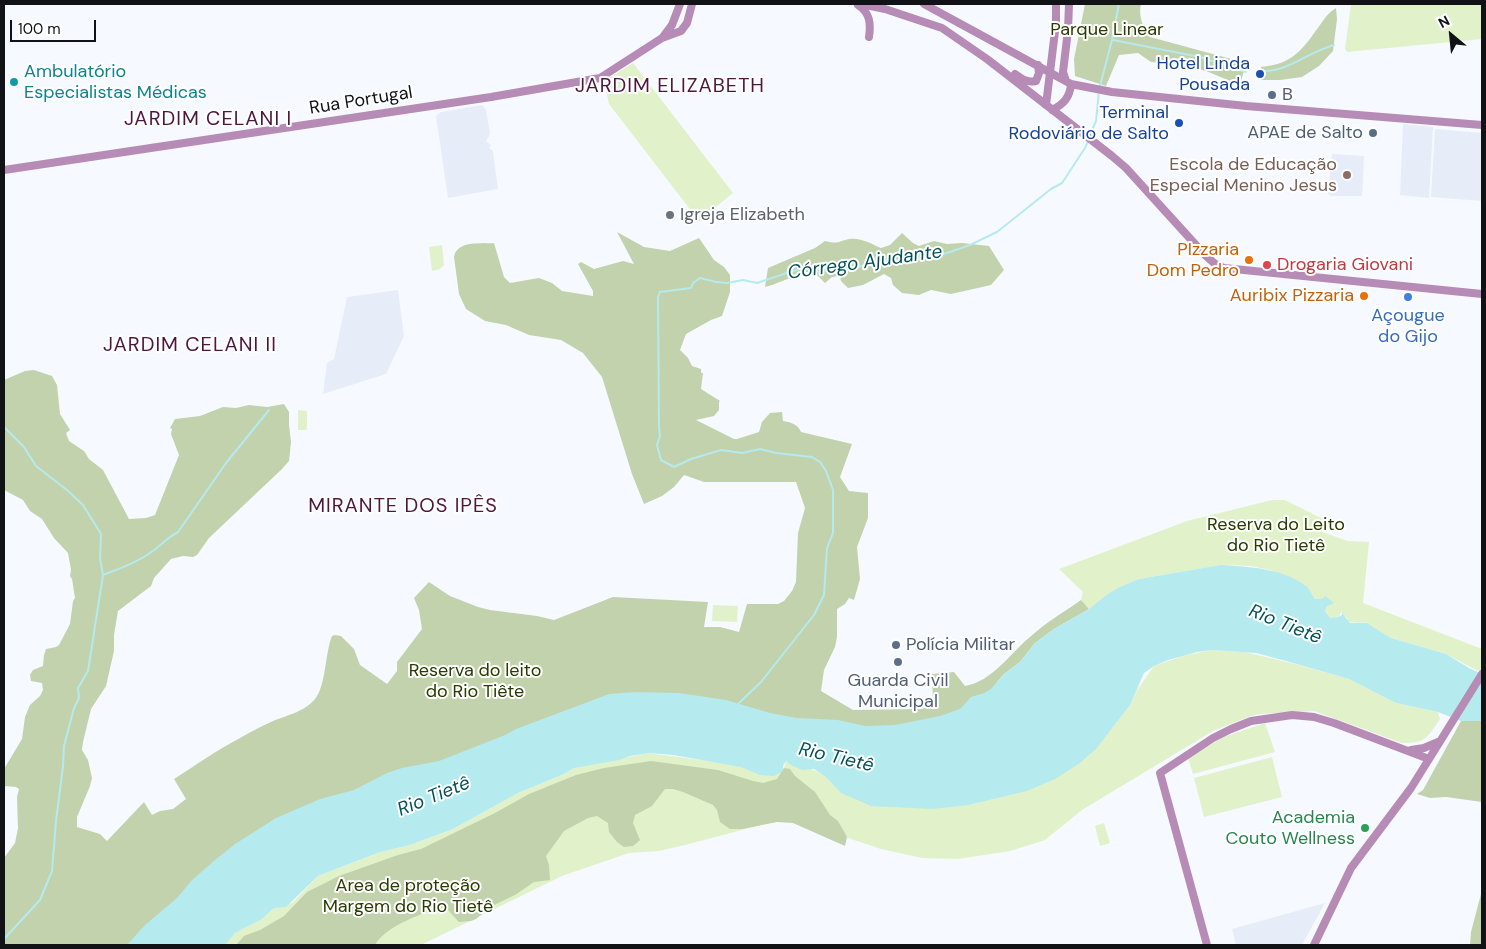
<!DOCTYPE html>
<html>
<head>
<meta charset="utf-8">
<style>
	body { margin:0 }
	#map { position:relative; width:1486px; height:949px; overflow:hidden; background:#f6f9ff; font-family:"DM Sans",sans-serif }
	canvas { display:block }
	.frame { position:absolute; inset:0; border:5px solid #101215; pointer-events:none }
	.north { position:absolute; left:1426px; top:10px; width:50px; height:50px; -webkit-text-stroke:4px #fff; paint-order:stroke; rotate:332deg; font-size:14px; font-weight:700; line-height:20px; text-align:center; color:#101215 }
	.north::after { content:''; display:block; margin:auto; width:18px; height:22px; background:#101215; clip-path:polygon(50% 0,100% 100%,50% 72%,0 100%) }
	.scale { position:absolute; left:10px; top:20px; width:86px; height:22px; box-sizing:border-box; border:2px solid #101215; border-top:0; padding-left:6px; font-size:15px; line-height:18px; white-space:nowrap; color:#101215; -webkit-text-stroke:4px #fff; paint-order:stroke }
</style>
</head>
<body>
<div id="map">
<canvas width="1486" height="949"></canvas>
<div class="frame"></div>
<div class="north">N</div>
<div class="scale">100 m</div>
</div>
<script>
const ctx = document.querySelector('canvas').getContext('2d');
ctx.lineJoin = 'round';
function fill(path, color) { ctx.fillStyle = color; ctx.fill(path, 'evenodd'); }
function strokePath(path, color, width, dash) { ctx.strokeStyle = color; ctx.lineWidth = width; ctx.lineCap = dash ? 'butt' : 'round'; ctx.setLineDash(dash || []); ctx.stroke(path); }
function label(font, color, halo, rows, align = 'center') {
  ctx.font = font + ' "DM Sans",sans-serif'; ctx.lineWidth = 4; ctx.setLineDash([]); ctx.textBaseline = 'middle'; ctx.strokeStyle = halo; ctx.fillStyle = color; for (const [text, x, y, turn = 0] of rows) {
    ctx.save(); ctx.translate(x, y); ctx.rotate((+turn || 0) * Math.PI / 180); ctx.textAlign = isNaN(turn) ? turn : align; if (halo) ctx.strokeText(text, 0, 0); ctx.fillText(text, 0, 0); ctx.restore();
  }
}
fill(new Path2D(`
	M482 105 486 109 490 134 486 141 491 145 489 148 493 151 498 189 448 198 436 116 441 112Z
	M1403 124 1433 127 1429 198 1400 195Z
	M1435 129 1482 133V201L1431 197Z
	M1332 154 1364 156 1362 196H1331L1328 194Z
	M398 290 404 336 386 374 323 394 327 363 334 359 347 297Z
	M1325 903 1302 945H1236L1232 929Z`), '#e6edf9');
fill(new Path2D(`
	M1351 4H1482V39L1347 52 1345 49Z
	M633 63 733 193 699 221 609 104 604 81Z
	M442 245 444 265 440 269 432 271 429 247Z
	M298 410 307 411V430H298Z
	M1272 500H1285L1327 521 1322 532 1348 541 1369 542 1363 603 1482 649V673L1446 654 1391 638 1367 623 1347 622 1348 619 1343 614V610C1338 617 1341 617 1330 618L1325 611 1327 606 1322 599H1315L1308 588 1298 581 1270 570 1251 566 1222 565 1139 579 1106 595 1089 609 1081 600 1083 592 1059 569 1187 521Z
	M713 605 738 606 737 622 712 621Z
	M1213 650 1245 652 1295 664 1349 679 1396 703 1438 712 1440 719C1427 738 1426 743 1402 743L1314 711 1260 714 1251 716 1213 731 1082 810 1045 840 1010 851 958 859 922 858 881 849 788 818 685 845 659 851 629 853 562 876 421 945H224L235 933 262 919 274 908 292 903 318 876 380 852 410 845 453 829 518 793 564 774 574 768 648 753 783 771 786 761 811 769 897 806 969 805 1022 792 1086 758 1104 738 1130 705 1137 690 1154 666 1186 655Z
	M1265 723 1275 752 1193 774 1188 758 1224 737Z
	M1272 757 1282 797 1204 817 1194 778Z
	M1104 823 1110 843 1100 846 1095 826Z`), '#e1f2ca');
fill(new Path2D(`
	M1085 4H1141C1138 15 1143 29 1150 37L1246 63 1240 85 1206 71 1178 64 1151 62 1138 53 1119 55 1106 86 1075 76 1074 59Z
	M1336 8 1337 19 1333 51 1319 66 1302 77 1280 80H1258L1257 73 1261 67C1293 64 1302 50 1320 25 1324 19 1329 12 1336 8Z
	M617 232 644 247 670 251 699 238 714 260 724 267 730 275V292L722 316 711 320 686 334 680 350 688 358 692 366 701 369V373H703L701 389 720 401 719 402V410L714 416 696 420 734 439H737L759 432 762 422 770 413 782 412 783 421C790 422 798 424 801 432L852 444 840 477 849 491 868 493V518L857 547 860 579 854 600 849 598 845 604 837 609V637L835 647 824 670 821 691 853 710 922 709 933 703 932 674 954 672 965 686C993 681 1009 654 1030 637 1045 623 1064 612 1081 600L1089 609 1054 629 1035 643 1020 662 1004 674 997 682 1001 691 905 734 689 704 138 945H4V858L15 843 18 828 17 797 19 789 16 787 4 786V769L22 739 25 717 30 705 40 696 43 690 42 683 31 681 30 675 33 670 43 666 44 655 46 649 56 647 59 645 70 624 73 601 75 598 72 579 70 576 71 570 68 553 54 538 42 519 30 511 23 500 4 490V380L25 371 34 370 52 376 57 385 60 414 70 430 66 433 69 441 84 451 89 459 103 470 129 519 146 518 155 515 179 455 171 434 172 429 170 428 175 419 200 416 223 407 236 408 249 405 267 407 284 404 289 412V425L291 442 289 461 282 469 209 538 197 555 193 557 183 556 171 559 154 578 151 586 118 611 114 635V651L106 686 91 709 83 742 82 750 88 760 92 778 90 786 77 817V827L100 834 107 841 144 802 152 815 160 811 173 809 186 799 174 779C196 765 217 750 240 738 250 732 260 727 271 722 286 715 303 713 315 699 326 686 325 653 332 636L335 635 341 636 354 649 360 665 387 684 397 671V662L422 629 419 610 414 598 429 582 450 596 478 607 490 610 537 616 554 620 613 597 708 602 704 627H720L739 632 747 604H778L784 601 792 591 796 582 798 533 805 508 796 482H704L684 475 674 487 662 496 644 504 632 474 602 377 583 353 561 340 529 335 506 325 485 321 466 309 459 294 454 257C457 240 481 244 494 243L504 277 510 283 539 278 552 283 562 291 593 296V291L578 264 581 262 594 269 623 261 634 264Z
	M902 233 913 243 919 246 934 241 947 244 962 243 989 246 1004 270 991 285 951 294 931 290 919 295 902 293 893 285 891 278 884 274 863 285 848 288 841 281 840 276 832 277 825 283 813 271C796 273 782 283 765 287L768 268 815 248 825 241C838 244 837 242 849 239 860 237 872 244 881 248L890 245Z
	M1461 721H1482V802L1446 797 1430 798 1417 794 1423 790Z
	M651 761 718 770 753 781 763 783 777 779 784 768 790 769 795 776 815 792 830 815 838 821 847 837 845 846 793 823 777 822 742 829H730L720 822 717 810 713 805 683 792 673 789H665L652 806 635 815 633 823 640 840 633 846 624 847 617 842 609 832 608 823 597 816 588 818 564 831 546 856 549 865 550 880 534 882 515 895 490 907 476 919 471 921 459 922 448 910 444 908C423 912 386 926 375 945H236L244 936 260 930 284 916 307 892 339 876 398 855 421 849 495 813 529 794 576 775 604 768Z
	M1482 890V945H1470L1471 932Z`), '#c2d2ac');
fill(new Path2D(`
	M1221 565C1250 567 1282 568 1306 586 1310 589 1312 595 1315 599H1322L1325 596 1334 603 1327 606 1325 611 1330 618 1338 617 1342 615V609L1343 614 1350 623H1367L1391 638 1446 654 1469 668 1482 674V721H1461L1438 712 1396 703 1349 679 1286 661 1256 653 1213 650 1197 652 1168 660 1154 666 1144 673 1130 705 1096 749 1080 763 1055 779 1027 791 969 805 932 809 871 806 841 793 825 776 814 769 802 770 791 765 786 761 783 766V771L774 776 760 775 741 767 673 755 649 753 630 756 619 760 574 768 564 774 518 793 453 829 410 845 380 852 318 876 286 907 274 908 262 919 235 933 225 945H127L145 925 177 898 192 880 215 860 235 844 276 818 320 799 354 790 387 773 402 768 439 761 505 735 516 729 609 694 635 692 679 693 726 700 770 713 797 718 838 720 865 726 895 725 940 716 960 709 971 697 984 693 991 689 1004 674 1020 662 1035 643 1054 629 1089 609 1106 595 1118 588 1139 579Z`), '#b5eaef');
strokePath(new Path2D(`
	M1113 40 1200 57 1246 72
	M1263 71C1288 72 1310 51 1334 45
	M1100 86 1112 40 1119 4
	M1090 135 1096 121 1099 91
	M4 427 24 447 36 466 67 490 83 505 101 534 100 558 103 575 88 671 78 688 79 698 74 708 64 746 63 766 56 821 52 871 40 900 4 939
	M103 575C119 569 136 563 150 553 160 546 167 538 178 532L226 463 269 410
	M738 704 761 682 814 615 824 595 827 548 833 533V490L826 471 820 462 812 457 776 453 760 449 742 453 721 450 691 459 674 467 661 460 657 445 660 436 659 427 658 297 660 292 691 288 693 283 700 278 716 282 727 283 743 280 757 283 799 269 855 268 877 261 913 260 947 253 970 245 997 232 1051 189 1062 183 1085 148 1089 139`), '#b5eaef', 2);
strokePath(new Path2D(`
	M861 4 885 9 942 28 987 59 1112 156 1126 168 1205 255 1214 263 1224 268 1482 294
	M924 4 1071 84 1112 92 1246 106 1482 125
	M858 5C870 13 871 23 869 37
	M663 37 672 25 680 4
	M1015 74C1022 79 1027 83 1036 81L1039 73 1038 65
	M1066 81 1063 72 1068 30 1069 4
	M1046 105 1056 23V4
	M1052 110C1064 104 1070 97 1071 84
	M4 170 491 97 600 78 662 38 681 31 687 23 692 4
	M1411 750 1424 748 1438 742
	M1207 945 1160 773 1213 738 1231 729 1251 721 1292 715 1314 717 1334 723 1429 759
	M1314 945 1351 868 1411 788 1482 674`), '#b68bb6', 8);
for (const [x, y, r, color] of [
	[1260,74,5,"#1a4fb4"],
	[14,82,5,"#0f9aa8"],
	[1272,95,5,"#5c6f8a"],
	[1179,123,5,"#1a4fb4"],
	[1373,133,5,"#5c6f8a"],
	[1347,175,5,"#8d6e63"],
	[670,215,5,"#6b7280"],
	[1249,260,5,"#e8710a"],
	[1267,265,5,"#e0444e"],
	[1364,296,5,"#e8710a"],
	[1408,297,5,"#3f7fe0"],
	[896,645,5,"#5c6f8a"],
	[898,662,5,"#5c6f8a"],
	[1365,828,5,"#2e9e5b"]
]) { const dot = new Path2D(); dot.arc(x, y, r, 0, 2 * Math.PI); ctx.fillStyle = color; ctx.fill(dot); strokePath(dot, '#fff', 2); }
label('18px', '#293b00', '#fff', [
	["Parque Linear",1107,30],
	["Reserva do Leito",1276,525],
	["do Rio Tietê",1276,546],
	["Reserva do leito",475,671],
	["do Rio Tiête",475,692],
	["Area de proteção",408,886],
	["Margem do Rio Tietê",408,907]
]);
label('18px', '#164399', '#fff', [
	["Hotel Linda",1250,64],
	["Pousada",1250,85],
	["Terminal",1169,113],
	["Rodoviário de Salto",1169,134]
], 'right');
label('18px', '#0d838f', '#fff', [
	["Ambulatório",24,72],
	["Especialistas Médicas",24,93]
], 'left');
label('18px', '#4e5e75', '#fff', [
	["B",1282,95],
	["APAE de Salto",1363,133,"right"],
	["Polícia Militar",906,645],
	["Guarda Civil",898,681,"center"],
	["Municipal",898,702,"center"]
], 'left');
label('18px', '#101215', '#fff', [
	["Rua Portugal",361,101,-9]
]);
label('18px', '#785e54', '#fff', [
	["Escola de Educação",1337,165],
	["Especial Menino Jesus",1337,186]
], 'right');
label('18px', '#5b616d', '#fff', [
	["Igreja Elizabeth",680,215]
], 'left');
label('18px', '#c56008', '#fff', [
	["PIzzaria",1239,250],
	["Dom Pedro",1239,271],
	["Auribix Pizzaria",1354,296]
], 'right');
label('18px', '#be3a42', '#fff', [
	["Drogaria Giovani",1277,265]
], 'left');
label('18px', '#366cbe', '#fff', [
	["Açougue",1408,316],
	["do Gijo",1408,337]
]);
label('18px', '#27864d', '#fff', [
	["Academia",1355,818],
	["Couto Wellness",1355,839]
], 'right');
label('italic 19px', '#005156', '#fff', [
	["Córrego Ajudante",865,263,-8],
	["Rio Tietê",1285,625,22],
	["Rio Tietê",836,758,13],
	["Rio Tietê",434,797,-22]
]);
ctx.letterSpacing = '1px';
label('20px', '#4d1540', '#fff', [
	["JARDIM ELIZABETH",670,87],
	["JARDIM CELANI I",208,120],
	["JARDIM CELANI II",190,346],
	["MIRANTE DOS IPÊS",403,507]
]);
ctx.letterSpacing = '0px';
</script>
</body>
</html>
